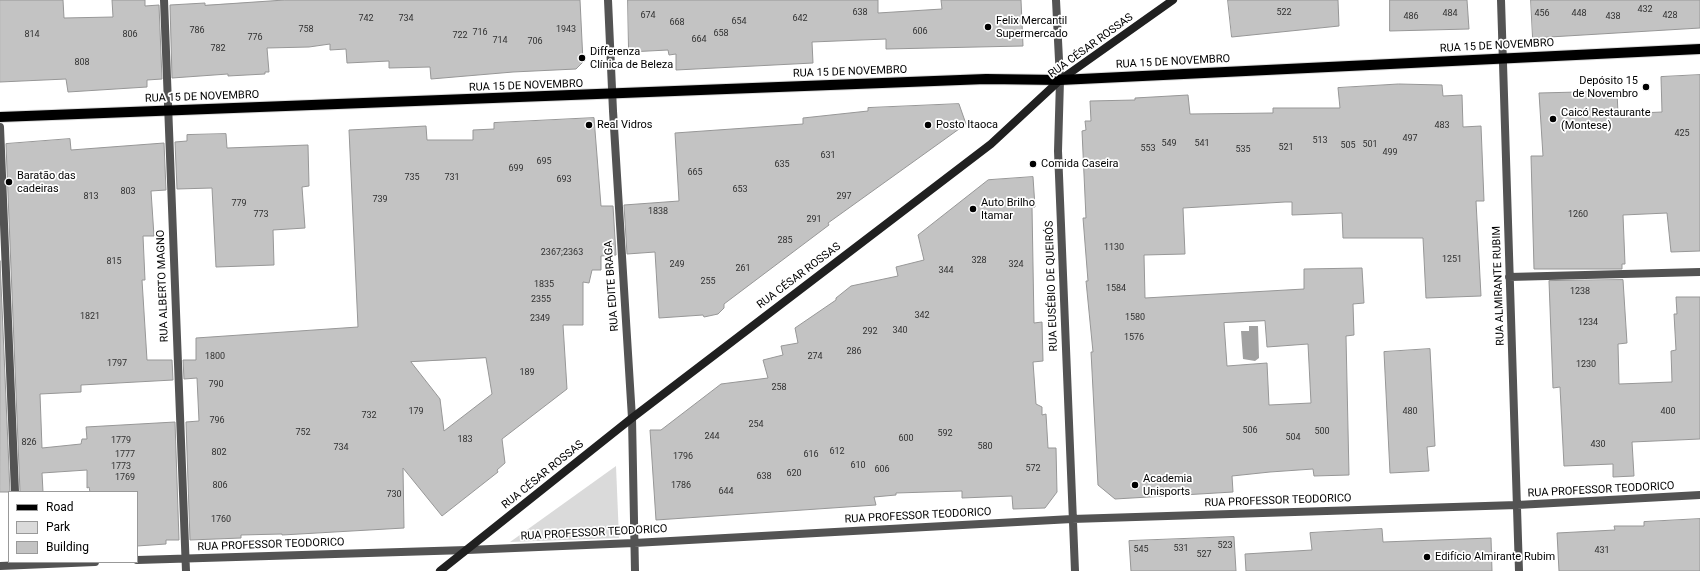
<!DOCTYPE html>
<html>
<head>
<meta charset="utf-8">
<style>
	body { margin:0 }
	#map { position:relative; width:1700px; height:571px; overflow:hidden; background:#fff; font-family:Roboto,sans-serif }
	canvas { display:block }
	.legend { position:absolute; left:8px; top:491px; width:130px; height:72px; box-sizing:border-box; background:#fff; border:1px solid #999; margin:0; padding:5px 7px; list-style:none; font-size:12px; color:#000 }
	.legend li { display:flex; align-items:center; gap:8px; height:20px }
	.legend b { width:20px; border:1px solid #999 }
</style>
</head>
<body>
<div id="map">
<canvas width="1700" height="571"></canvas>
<ul class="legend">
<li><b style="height:5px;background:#000"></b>Road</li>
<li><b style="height:11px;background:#dadada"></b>Park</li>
<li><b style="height:11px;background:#c3c3c3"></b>Building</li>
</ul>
</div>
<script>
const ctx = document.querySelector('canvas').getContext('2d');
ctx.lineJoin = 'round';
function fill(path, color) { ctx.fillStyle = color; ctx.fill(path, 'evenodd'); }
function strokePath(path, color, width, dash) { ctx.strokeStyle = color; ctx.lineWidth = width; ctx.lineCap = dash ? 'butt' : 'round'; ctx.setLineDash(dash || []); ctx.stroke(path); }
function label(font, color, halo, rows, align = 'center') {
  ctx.font = font + ' Roboto,sans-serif'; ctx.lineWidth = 3.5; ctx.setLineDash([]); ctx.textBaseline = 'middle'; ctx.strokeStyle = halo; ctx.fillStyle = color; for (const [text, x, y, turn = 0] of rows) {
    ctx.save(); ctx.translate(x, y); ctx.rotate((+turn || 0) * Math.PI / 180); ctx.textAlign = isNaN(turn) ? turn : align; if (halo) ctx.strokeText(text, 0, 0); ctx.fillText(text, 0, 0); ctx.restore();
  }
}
fill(new Path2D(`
	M616 466 619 538 510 542Z`), '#dadada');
fill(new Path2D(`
	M1249 326H1258L1259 358 1255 361 1243 359 1241 331H1249Z`), '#a1a1a1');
const building = new Path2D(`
	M0 0H63L64 18 113 17 112 0H145V6L159 5 162 79 147 80V87L68 92 66 79 0 82Z
	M285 0H580L583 62 576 69 513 72 431 79 430 67 389 68V61L347 63 346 49 330 50V44L309 47 267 48 269 72H265V74L228 76V74L172 78 170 5 205 3V5Z
	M628 0H878V13L942 9 941 0H1021L1023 46 886 49V39L812 42 813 63 676 70V54L669 55 668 50 629 52Z
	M1228 0H1338L1339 26 1232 37Z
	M1390 0H1467L1469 29 1390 31Z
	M1531 0H1700V28L1533 38Z
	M1700 75V251L1671 252 1667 213 1623 215 1625 264H1622V269H1534L1531 156H1543L1539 93 1617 91 1618 114 1662 112 1661 77Z
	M1399 84 1442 85 1443 96 1462 95 1463 127 1481 126 1484 201H1476L1481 296 1426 298 1423 238H1343L1342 213 1292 215V202H1285L1183 208 1185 254 1144 255 1145 298 1304 289V269L1362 268 1364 303 1353 304 1354 335 1346 336 1349 475 1314 476 1313 469 1270 472 1232 476 1233 492 1115 499 1098 485 1091 352H1093L1086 281H1088L1083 218H1086L1082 131 1086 130 1085 121H1091L1090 101 1135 100V98L1188 95 1190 114 1273 113V108H1340L1338 88ZM1265 321 1267 347 1308 344 1311 403 1269 405 1267 363 1227 366 1224 323Z
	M959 104 966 124 828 223 829 225 724 304V308L718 314 704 317 703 315 659 318 655 252 627 254 624 205 679 201 675 133 803 124V118L868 111V108Z
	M594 118 601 206H613L616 255 601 256V270H592L589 283 583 282V325H563L567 389 502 439 505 463 497 470 498 472 442 516 403 468 404 528 282 535V534L241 535V538L190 540 186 422 199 421 197 378 184 379 183 360H196V338L358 327 349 130 426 126 427 140H473V130L494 129V123ZM486 358 492 394 444 431 440 399 411 362Z
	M226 134 227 148 308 145 309 186 302 187 305 228 273 230 274 265 216 267 212 188 177 189 175 142 187 141V135Z
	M70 139 71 150 164 143 166 190 151 191 154 236H143L145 280H142L147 360H172L173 380 81 385V392L40 394 42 448 81 444 82 439H87L86 427 175 422 179 540H166V544L137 546V492H90L89 487 87 488V470L42 473 43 492H20L6 144Z
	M1033 177 1035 207H1032L1034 323 1042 322 1043 361 1033 362 1036 404 1042 407V415L1046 414 1048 448H1056L1057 492 1045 508 1013 509 1012 496 962 498V491L896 493V495L874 497 876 505 656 520 650 430H661L721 384 768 378 763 360 783 355 781 346 798 343 795 328 836 300V298L851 286 898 276 896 267 924 260 918 235 988 180Z
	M0 261 10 492H0Z
	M1623 280 1627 343 1618 344 1619 384 1672 382 1671 351 1676 350 1674 314H1677L1676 297H1700V439L1632 442 1634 476 1613 477V464L1564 466 1560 387 1553 388 1549 281Z
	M1430 349 1435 446 1427 447 1429 471 1390 473 1384 352Z
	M1700 519V571H1559L1557 533 1615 530 1614 526H1644V522Z
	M1382 529 1383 542 1491 538 1492 571H1246L1245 554 1312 550 1310 533Z
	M1234 537 1236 571H1131L1129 541Z`);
fill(building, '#c3c3c3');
strokePath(building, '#979797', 1);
const primary = new Path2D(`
	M0 117 986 79 1060 80 1700 49`);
strokePath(primary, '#dbdbdb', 12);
strokePath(new Path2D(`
	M0 127 15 492`), '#535353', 8);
strokePath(new Path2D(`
	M164 0 186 571
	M608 0 613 111 632 418 635 571
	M1056 0 1060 80 1058 151 1075 571
	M1501 0 1519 571
	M1509 277 1700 272
	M137 560 467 550 634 543 1072 519 1517 505 1700 495
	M0 566 95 562`), '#535353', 8);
strokePath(new Path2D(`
	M440 571 632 418 991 144 1060 80 1173 0`), '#202020', 8);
strokePath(primary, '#000', 10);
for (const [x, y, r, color] of [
	[988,27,4,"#000"],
	[582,58,4,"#000"],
	[1646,87,4,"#000"],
	[1553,119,4,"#000"],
	[589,125,4,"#000"],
	[928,125,4,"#000"],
	[1033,164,4,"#000"],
	[9,182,4,"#000"],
	[973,209,4,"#000"],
	[1135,485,4,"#000"],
	[1427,557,4,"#000"]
]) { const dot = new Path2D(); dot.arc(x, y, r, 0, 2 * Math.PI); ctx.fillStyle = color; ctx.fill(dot); strokePath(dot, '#fff', 1.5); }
label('9px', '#313131', null, [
	["432",1645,10],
	["638",860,13],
	["522",1284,13],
	["484",1450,14],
	["456",1542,14],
	["448",1579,14],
	["674",648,16],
	["428",1670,16],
	["486",1411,17],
	["438",1613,17],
	["742",366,19],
	["734",406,19],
	["642",800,19],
	["654",739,22],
	["668",677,23],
	["758",306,30],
	["1943",566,30],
	["786",197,31],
	["606",920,32],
	["716",480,33],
	["658",721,34],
	["814",32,35],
	["806",130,35],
	["722",460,36],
	["776",255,38],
	["664",699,40],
	["714",500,41],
	["706",535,42],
	["782",218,49],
	["808",82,63],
	["483",1442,126],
	["425",1682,134],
	["497",1410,139],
	["513",1320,141],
	["549",1169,144],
	["541",1202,144],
	["501",1370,145],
	["505",1348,146],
	["521",1286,148],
	["553",1148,149],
	["535",1243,150],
	["499",1390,153],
	["631",828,156],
	["695",544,162],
	["635",782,165],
	["699",516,169],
	["665",695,173],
	["735",412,178],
	["731",452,178],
	["693",564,180],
	["653",740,190],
	["803",128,192],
	["813",91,197],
	["297",844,197],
	["739",380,200],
	["779",239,204],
	["1838",658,212],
	["773",261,215],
	["1260",1578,215],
	["291",814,220],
	["285",785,241],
	["1130",1114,248],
	["2367;2363",562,253],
	["1251",1452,260],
	["328",979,261],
	["815",114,262],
	["249",677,265],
	["324",1016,265],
	["261",743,269],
	["344",946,271],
	["255",708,282],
	["1835",544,285],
	["1584",1116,289],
	["1238",1580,292],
	["2355",541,300],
	["342",922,316],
	["1821",90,317],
	["1580",1135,318],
	["2349",540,319],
	["1234",1588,323],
	["340",900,331],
	["292",870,332],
	["1576",1134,338],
	["286",854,352],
	["1800",215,357],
	["274",815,357],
	["1797",117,364],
	["1230",1586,365],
	["189",527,373],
	["790",216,385],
	["258",779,388],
	["179",416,412],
	["480",1410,412],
	["400",1668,412],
	["732",369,416],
	["796",217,421],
	["254",756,425],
	["506",1250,431],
	["500",1322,432],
	["752",303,433],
	["592",945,434],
	["244",712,437],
	["504",1293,438],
	["600",906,439],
	["183",465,440],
	["1779",121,441],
	["826",29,443],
	["430",1598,445],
	["580",985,447],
	["734",341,448],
	["612",837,452],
	["802",219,453],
	["1777",125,455],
	["616",811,455],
	["1796",683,457],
	["610",858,466],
	["1773",121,467],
	["572",1033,469],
	["606",882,470],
	["620",794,474],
	["638",764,477],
	["1769",125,478],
	["806",220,486],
	["1786",681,486],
	["644",726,492],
	["730",394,495],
	["1760",221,520],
	["523",1225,546],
	["531",1181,549],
	["545",1141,550],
	["431",1602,551],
	["527",1204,555]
]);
label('11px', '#000', '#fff', [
	["Felix Mercantil",996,21],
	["Supermercado",996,34],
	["Differenza",590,52],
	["Clínica de Beleza",590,65],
	["Depósito 15",1638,81,"right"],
	["de Novembro",1638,94,"right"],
	["Caicó Restaurante",1561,113],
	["(Montese)",1561,126],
	["Real Vidros",597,125],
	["Posto Itaoca",936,125],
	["Comida Caseira",1041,164],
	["Baratão das",17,176],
	["cadeiras",17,189],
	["Auto Brilho",981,203],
	["Itamar",981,216],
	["Academia",1143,479],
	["Unisports",1143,492],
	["Edifício Almirante Rubim",1435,557]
], 'left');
label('11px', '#000', '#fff', [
	["RUA CÉSAR ROSSAS",1091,46,-36],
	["RUA 15 DE NOVEMBRO",1497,46,-3],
	["RUA 15 DE NOVEMBRO",1173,62,-3],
	["RUA 15 DE NOVEMBRO",850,72,-2],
	["RUA 15 DE NOVEMBRO",526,86,-2],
	["RUA 15 DE NOVEMBRO",202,97,-2],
	["RUA CÉSAR ROSSAS",799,276,-37],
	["RUA ALBERTO MAGNO",163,286,-92],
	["RUA EDITE BRAGA",612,286,-94],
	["RUA EUSÉBIO DE QUEIRÓS",1052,286,-92],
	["RUA ALMIRANTE RUBIM",1499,286,-92],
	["RUA CÉSAR ROSSAS",543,475,-39],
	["RUA PROFESSOR TEODORICO",1601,490,-3],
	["RUA PROFESSOR TEODORICO",1278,501,-2],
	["RUA PROFESSOR TEODORICO",918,516,-3],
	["RUA PROFESSOR TEODORICO",594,533,-3],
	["RUA PROFESSOR TEODORICO",271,545,-2]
]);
</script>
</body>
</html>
